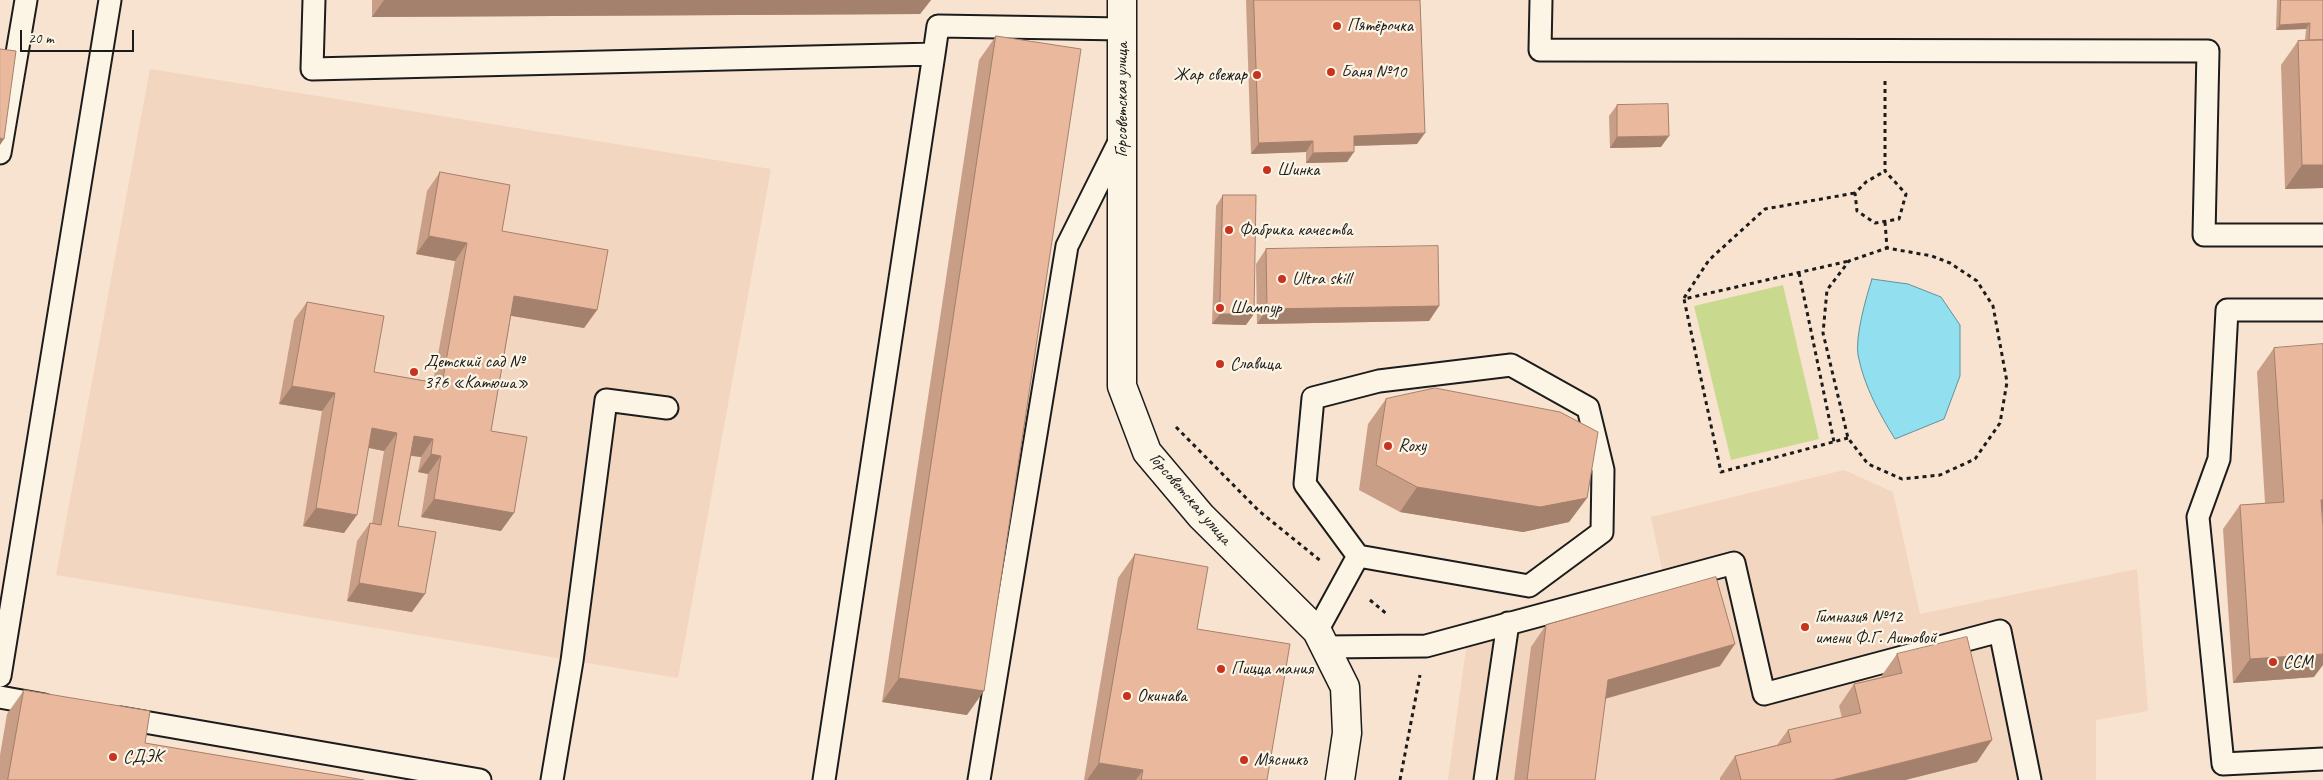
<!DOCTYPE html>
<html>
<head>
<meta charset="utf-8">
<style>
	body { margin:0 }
	#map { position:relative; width:2323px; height:780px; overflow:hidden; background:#f7e3cf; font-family:Caveat,sans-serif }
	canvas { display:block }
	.scale { position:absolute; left:20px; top:30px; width:114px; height:22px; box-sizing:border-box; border:2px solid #1c1c1c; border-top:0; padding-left:6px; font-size:15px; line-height:18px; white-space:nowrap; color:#1c1c1c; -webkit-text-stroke:4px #fcf5e5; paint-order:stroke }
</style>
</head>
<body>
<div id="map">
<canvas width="2323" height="780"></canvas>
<div class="scale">20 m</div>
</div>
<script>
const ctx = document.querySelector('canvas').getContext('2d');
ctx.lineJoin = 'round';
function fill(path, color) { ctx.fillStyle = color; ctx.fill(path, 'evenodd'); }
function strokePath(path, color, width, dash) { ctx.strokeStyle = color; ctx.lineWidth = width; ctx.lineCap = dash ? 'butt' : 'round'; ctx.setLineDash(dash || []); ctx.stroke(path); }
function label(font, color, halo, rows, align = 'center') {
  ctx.font = font + ' Caveat,sans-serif'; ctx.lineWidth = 4.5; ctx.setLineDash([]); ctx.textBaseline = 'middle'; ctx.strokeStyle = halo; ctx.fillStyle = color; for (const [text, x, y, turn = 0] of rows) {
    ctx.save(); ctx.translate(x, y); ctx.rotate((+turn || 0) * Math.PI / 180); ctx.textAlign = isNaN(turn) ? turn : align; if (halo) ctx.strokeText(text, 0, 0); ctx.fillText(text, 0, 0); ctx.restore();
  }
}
fill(new Path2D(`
	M150 69 771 169 678 678 56 575Z
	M1844 470 1893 492 1920 614 2137 569 2148 711 2096 720V780H1448L1470 620 1662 570 1651 517Z`), '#f3d6c0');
fill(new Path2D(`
	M1783 285 1819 439 1731 460 1694 306Z`), '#c9da8f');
const water = new Path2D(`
	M1872 279 1908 284 1941 297 1960 325V376L1944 419 1895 439C1879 413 1864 386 1858 355 1855 337 1866 297 1872 279Z`);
fill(water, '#91dfef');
strokePath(water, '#62919b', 1);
const service = new Path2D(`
	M314 0 312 69 934 54 938 26 1123 29
	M1541 0 1540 50 2208 51 2204 235H2323
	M0 153 26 0
	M2323 310H2227L2219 459 2198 517 2223 764 2323 759
	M1317 631 1358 556 1529 586 1602 532 1603 470 1588 408 1511 365 1379 381 1313 398 1305 484 1358 556
	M1325 647 1426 646 1734 563 1764 694 2000 631 2030 780
	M0 676 110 0
	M0 697 44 705
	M121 718 480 780
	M552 780 572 661 606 400 667 408
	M824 780 934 54
	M979 780 1067 246 1121 138
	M1485 780 1508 623`);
const minor = new Path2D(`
	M1122 0V386L1147 452 1201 516 1317 631 1345 687 1347 733 1340 780`);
strokePath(service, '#1c1c1c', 25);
strokePath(minor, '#1c1c1c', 31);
strokePath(new Path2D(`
	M1885 81V171L1906 194 1899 219 1875 223 1857 211 1855 193 1866 182 1885 171
	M1885 222 1887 248 1932 256 1950 263 1977 281 1993 306 2007 382 2000 423 1975 459 1940 475 1902 479 1868 464 1848 438 1823 333 1827 290 1849 261 1887 248
	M1799 273 1834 442
	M1684 298 1709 260 1765 209 1855 193
	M1176 427 1259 511 1322 562
	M1848 438 1721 472 1684 299 1849 261
	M1370 600 1388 615
	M1400 780 1420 675`), '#1c1c1c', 3, [4, 4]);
strokePath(service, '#fcf5e5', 21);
strokePath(minor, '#fcf5e5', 28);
fill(new Path2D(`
	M372 0H931L920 14 372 17Z
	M1246 0H1420L1417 144 1354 146 1347 162 1306 163V152L1251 154Z
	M2277 0H2323V188L2285 189 2281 65 2298 41 2305 40 2306 29 2276 30Z
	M996 36 967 715 882 702 979 60Z
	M1617 105 1661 147 1610 148 1609 116Z
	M440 172 502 231 597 310 584 328 511 316 491 431 501 531 421 517 428 474 418 472 421 457 411 456 398 526 412 612 347 601 357 541 370 523 372 524 384 451 369 448 344 533 303 526 322 411 279 404 294 320 307 302 374 372 433 382 455 261 416 254 427 191Z
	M1223 195 1246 325 1212 324 1216 206Z
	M1266 249 1439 306 1429 321 1257 324 1256 264Z
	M2274 348 2314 677 2233 683 2223 529 2240 505 2265 503 2257 372Z
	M1386 399 1587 498 1569 522 1523 532 1400 512 1359 490 1368 424Z
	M1135 554 1197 629 1267 780H1084L1118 578Z
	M1546 625 1720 666 1605 699 1595 780H1514L1531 647Z
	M1897 654 1977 762 1905 780H1720V778L1735 756 1777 745 1788 730 1842 718 1839 706 1854 684 1882 677V675Z
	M24 690 145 743 364 780H0V755L7 714Z`), '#c99e86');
fill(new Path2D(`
	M384 0H931L920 14 372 17Z
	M2310 23 2306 29 2276 30 2280 25Z
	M1425 133 1417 144 1346 146 1354 136Z
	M1669 136 1661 147 1610 148 1617 137Z
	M0 138 4 139 0 145Z
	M1313 141 1306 152 1251 154 1259 143Z
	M1354 152 1347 162 1306 163 1313 153Z
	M2302 165H2323V188L2285 189Z
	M429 236 467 243 455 261 416 254Z
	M514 296 597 310 584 328 501 314Z
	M1439 306 1429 321 1257 324 1267 309Z
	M1220 314H1254L1246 325 1212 324Z
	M292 386 335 393 322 411 279 404Z
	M372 428 397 433 384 451 360 446Z
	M414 436 433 439 421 457 401 454Z
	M431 454 441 456 428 474 418 472Z
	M1417 487 1587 498 1569 522 1523 532 1400 512Z
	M434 499 514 513 501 531 421 517Z
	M2321 500H2323V523Z
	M316 508 357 515 344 533 303 526Z
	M359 583 425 594 412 612 347 601Z
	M1735 644 1720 666 1593 702 1608 680Z
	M2323 654V665L2314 677 2233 683 2250 659Z
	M899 678 984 691 967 715 882 702Z
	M1992 740 1977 762 1905 780H1832Z
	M1099 763 1143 770 1136 780H1087Z`), '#a4816d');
const building = new Path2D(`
	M1254 0H1420L1425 133 1354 136V152L1313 153V141L1259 143Z
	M2281 0H2323V40H2309L2310 23 2280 25Z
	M996 36 1081 49 984 691 899 678Z
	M2323 40V165H2302L2298 41Z
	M0 49 16 51 4 139 0 138Z
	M1668 104 1669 136 1617 137V105Z
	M440 172 510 185 502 231 608 250 597 310 514 296 491 431 527 437 514 513 434 499 441 456 431 454 433 439 414 436 398 526 436 532 425 594 359 583 370 523 381 525 397 433 372 428 357 515 316 508 335 393 292 386 307 302 384 316 374 372 442 384 467 243 429 236Z
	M1223 195H1256L1254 314H1220Z
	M1438 246 1439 306 1267 309 1266 249Z
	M2323 344V500H2321L2323 527V654L2250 659 2240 505 2284 502 2274 348Z
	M1435 388 1560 412 1598 432 1587 498 1540 507 1417 487 1376 465 1386 399Z
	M1135 554 1208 567 1197 629 1290 644 1267 780H1141L1143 770 1099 763Z
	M1716 577 1735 644 1608 680 1595 780H1527L1546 625Z
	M1967 637 1992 740 1832 780H1741L1735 756 1791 742 1788 730 1861 713 1854 684 1902 673 1897 654Z
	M24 690 150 711 145 743 364 780H8Z`);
fill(building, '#eab89c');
strokePath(building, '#a4816d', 1);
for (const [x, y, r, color] of [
	[1337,26,5,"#c8321e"],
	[1331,72,5,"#c8321e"],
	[1257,75,5,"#c8321e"],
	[1267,170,5,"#c8321e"],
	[1229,230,5,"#c8321e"],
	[1282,279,5,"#c8321e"],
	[1220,308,5,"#c8321e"],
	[1220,364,5,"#c8321e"],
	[414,372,5,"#c8321e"],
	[1388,446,5,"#c8321e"],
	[1805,627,5,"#c8321e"],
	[2273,662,5,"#c8321e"],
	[1221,669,5,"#c8321e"],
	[1127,696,5,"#c8321e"],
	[113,757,5,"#c8321e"],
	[1244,760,5,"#c8321e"]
]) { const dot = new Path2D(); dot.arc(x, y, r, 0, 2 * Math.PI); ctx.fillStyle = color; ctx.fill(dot); strokePath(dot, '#fcf5e5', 2); }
label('18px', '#1c1c1c', '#fcf5e5', [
	["Пятёрочка",1347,26],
	["Баня №10",1341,72],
	["Жар свежар",1247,75,"right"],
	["Шинка",1277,170],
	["Фабрика качества",1239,230],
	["Ultra skill",1292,279],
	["Шампур",1230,308],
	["Детский сад №",424,362],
	["376 «Катюша»",424,383],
	["Славица",1230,364],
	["Roxy",1398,446],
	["Гимназия №12",1815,617],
	["имени Ф.Г. Аитовой",1815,638],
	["ССМ",2283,662],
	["Пицца мания",1231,669],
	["Окинава",1137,696],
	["СДЭК",123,757],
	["Мясникъ",1254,760]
], 'left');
label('18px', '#1c1c1c', '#fcf5e5', [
	["Горсоветская улица",1122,100,-90],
	["Горсоветская улица",1190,499,49]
]);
</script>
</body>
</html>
